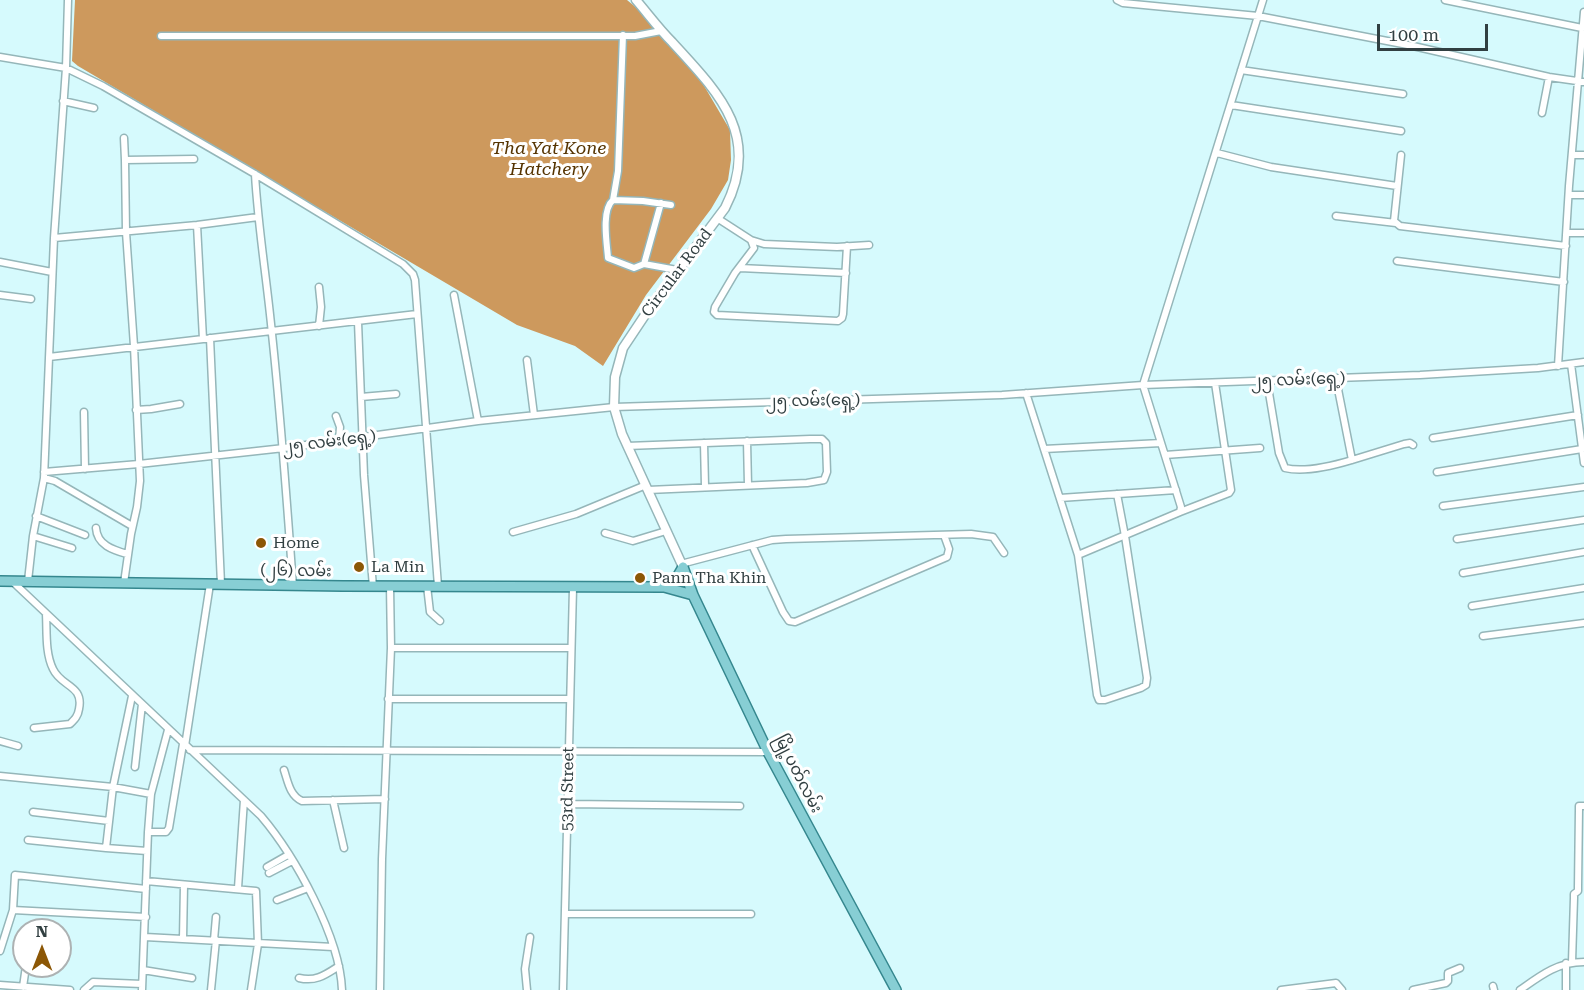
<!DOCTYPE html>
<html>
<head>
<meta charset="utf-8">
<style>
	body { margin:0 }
	#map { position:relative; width:1584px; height:990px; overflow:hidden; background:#d6fafd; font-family:"Roboto Serif",serif }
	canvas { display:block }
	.north { position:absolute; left:12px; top:918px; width:60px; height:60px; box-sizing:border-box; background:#fff; border:2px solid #adb2b3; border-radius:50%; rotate:0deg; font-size:16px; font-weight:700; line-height:24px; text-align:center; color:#313f41 }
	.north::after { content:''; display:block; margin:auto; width:21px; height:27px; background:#8c5706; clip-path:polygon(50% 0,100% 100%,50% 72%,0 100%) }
	.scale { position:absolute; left:1377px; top:24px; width:111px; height:27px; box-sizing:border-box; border:3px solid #313f41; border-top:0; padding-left:8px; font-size:18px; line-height:21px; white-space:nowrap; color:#313f41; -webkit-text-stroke:4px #fff; paint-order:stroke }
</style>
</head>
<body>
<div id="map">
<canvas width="1584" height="990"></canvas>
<div class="north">N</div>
<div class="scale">100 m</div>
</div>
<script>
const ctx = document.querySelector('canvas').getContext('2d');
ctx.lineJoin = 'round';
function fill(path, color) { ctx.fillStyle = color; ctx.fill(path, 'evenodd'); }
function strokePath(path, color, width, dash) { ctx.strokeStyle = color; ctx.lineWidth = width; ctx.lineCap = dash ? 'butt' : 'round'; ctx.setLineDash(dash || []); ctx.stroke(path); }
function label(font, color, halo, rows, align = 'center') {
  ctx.font = font + ' "Roboto Serif","Noto Sans Myanmar",serif'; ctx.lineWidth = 6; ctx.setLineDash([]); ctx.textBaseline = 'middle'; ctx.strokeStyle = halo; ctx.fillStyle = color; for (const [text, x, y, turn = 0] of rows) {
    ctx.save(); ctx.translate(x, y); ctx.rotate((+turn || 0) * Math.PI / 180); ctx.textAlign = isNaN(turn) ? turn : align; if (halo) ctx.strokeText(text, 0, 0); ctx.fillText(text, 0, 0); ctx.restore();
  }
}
fill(new Path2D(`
	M75 0H627L644 14 677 50 703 84 730 130 731 160 728 180 711 209 646 295 603 366 575 346 517 325 78 66 72 61Z`), '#cd995d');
const street = new Path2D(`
	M1117 0 1123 3 1258 16 1413 46 1549 77 1584 82
	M1445 0 1582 28 1584 26
	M161 36H635L661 31
	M0 57 66 68 103 86 255 174 403 264 413 274 415 280 438 586
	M1241 70 1403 94
	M63 101 94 108
	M1231 105 1401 131
	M1542 113 1549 77
	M124 138 125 160
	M1217 153 1271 167 1397 186
	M1401 155 1394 221 1400 226 1566 246
	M1573 155H1584
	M255 174C258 228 267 280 272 334 281 418 287 502 293 586
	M1569 195H1584
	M613 200 618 171 623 35
	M671 205 643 201 613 200C601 210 607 244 608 258L634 268 644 264 677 270
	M1336 216 1396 223
	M717 218 751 240 764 244 837 247 869 245
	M197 225 203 339
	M1567 233H1584
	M54 238 197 225 258 217
	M751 240 754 248 735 273 715 307 714 312 717 315 838 321 842 318 843 314 847 246
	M1397 261 1564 282
	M0 262 52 272
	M644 264 661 203
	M740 268 846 273
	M319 287 321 307 319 326
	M0 295 31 299
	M454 295 478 421
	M358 322 364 475 373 587
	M210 338 221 584
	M49 357 417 314
	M527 360 534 415
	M1571 364 1584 463
	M1558 366 1569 186 1584 12
	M1336 379 1352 460 1404 444 1410 443 1413 445
	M1267 381 1279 453 1285 468C1305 473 1332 466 1352 460
	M1026 393 1078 555 1097 695 1099 700H1105L1141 688 1146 685 1147 678 1125 536 1117 494
	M361 397 396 394
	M136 410 151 409 180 404
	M84 412 85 469
	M336 416 340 427 339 440
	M1433 438 1578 415
	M747 441 748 485
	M704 443 705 486
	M627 446 810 439H822L826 443 827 472 824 480 807 483 648 490
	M1044 449 1161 443
	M1165 455 1260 448
	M44 472 139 464 284 448 478 421 614 407 1002 395 1143 385 1420 375 1538 368 1584 362
	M1437 472 1582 449
	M44 478 55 481 132 526
	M1060 498 1176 490
	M1443 506 1584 487
	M1180 512 1229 493 1231 490 1215 383
	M36 516 85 535
	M96 528C97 545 113 550 127 554
	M513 532 576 514 646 485
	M605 533 633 541 666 531
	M33 536 72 548
	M1457 539 1584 520
	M752 545 783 612 789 621 795 622 947 557 949 549 944 535
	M1078 555 1180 512 1181 507 1143 385 1263 0
	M681 564 772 540 786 539 971 534 993 537 1004 553
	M1463 573 1584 552
	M28 581 33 536 44 478 54 238 66 68 68 0
	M13 582 261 816C295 856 340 937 342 990
	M124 583 131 534 137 507 140 481 134 346 126 232 125 160 194 159
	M427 586 430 612 440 621
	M1472 606 1584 588
	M1483 636 1584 623
	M391 648H571
	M388 699H570
	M34 728 70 724C75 719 78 716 79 709 84 685 61 687 53 669 45 653 47 631 46 614
	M0 741 18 746
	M185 746 210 584
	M190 750 768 752
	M135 767 142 704
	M284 770C288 782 290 796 302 801L385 799
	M0 776 113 787 151 794
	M333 800 344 848
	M568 804 740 806
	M33 812 109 821
	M148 832H166L169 828 183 744
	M28 840 106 848 113 787 132 696
	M106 848 147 851
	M267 867 288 855
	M269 873 292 861
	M146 881 256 891 258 944 251 990
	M238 888 244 800
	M277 900 308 888
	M13 910 146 917
	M565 914H751
	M145 937 333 947
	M183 939 184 885
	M214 940 216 917
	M0 951 13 910 15 875 146 889
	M1572 962 1574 898V894L1578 891V887L1579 809V806H1584
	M1566 963V990
	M143 970 192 978
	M299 978C316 982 325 975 339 966
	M0 985 70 990
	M1493 986 1494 990
	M23 987 26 966
	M84 990 93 982 142 984
	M142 990 148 832 151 794 168 730
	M211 990 216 940
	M380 990 382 859 391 648 390 586
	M527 990 525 969 530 937
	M563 990 573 588
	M1281 990 1336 983 1342 990
	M1413 990 1446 983 1448 981V973L1460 968
	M1520 990C1541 975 1558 962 1584 962`);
const secondary = new Path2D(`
	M636 0C648 14 659 29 672 42 719 93 762 136 725 208L647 312 623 348 615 377 614 407 622 434 683 567`);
const primary = new Path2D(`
	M683 567 693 595 768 752 896 990
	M0 581 343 586 664 587 693 595
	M664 587 675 581 683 567`);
strokePath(street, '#95b6b9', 9);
strokePath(secondary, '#95b6b9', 11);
strokePath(primary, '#35878e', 12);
strokePath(street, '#fff', 6);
strokePath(secondary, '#fff', 8);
strokePath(primary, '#87ced4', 9);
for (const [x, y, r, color] of [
	[261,543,6,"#8c5706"],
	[359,567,6,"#8c5706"],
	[640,578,6,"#8c5706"]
]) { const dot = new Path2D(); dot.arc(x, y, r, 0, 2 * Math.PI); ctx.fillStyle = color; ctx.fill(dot); strokePath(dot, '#fff', 2); }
label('16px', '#313f41', '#fff', [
	["Circular Road",677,273,-53],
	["၂၅ လမ်း(ရှေ့)",1298,380,-2],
	["၂၅ လမ်း(ရှေ့)",813,401,-1],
	["၂၅ လမ်း(ရှေ့)",329,442,-7],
	["(၂၆) လမ်း",296,571,1],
	["မြို့ပတ်လမ်း",798,774,63],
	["53rd Street",568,789,-89]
]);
label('16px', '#313f41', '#fff', [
	["Home",273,543],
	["La Min",371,567],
	["Pann Tha Khin",652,578]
], 'left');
label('italic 18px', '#530', '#fff', [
	["Tha Yat Kone",549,149],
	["Hatchery",549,170]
]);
</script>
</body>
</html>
